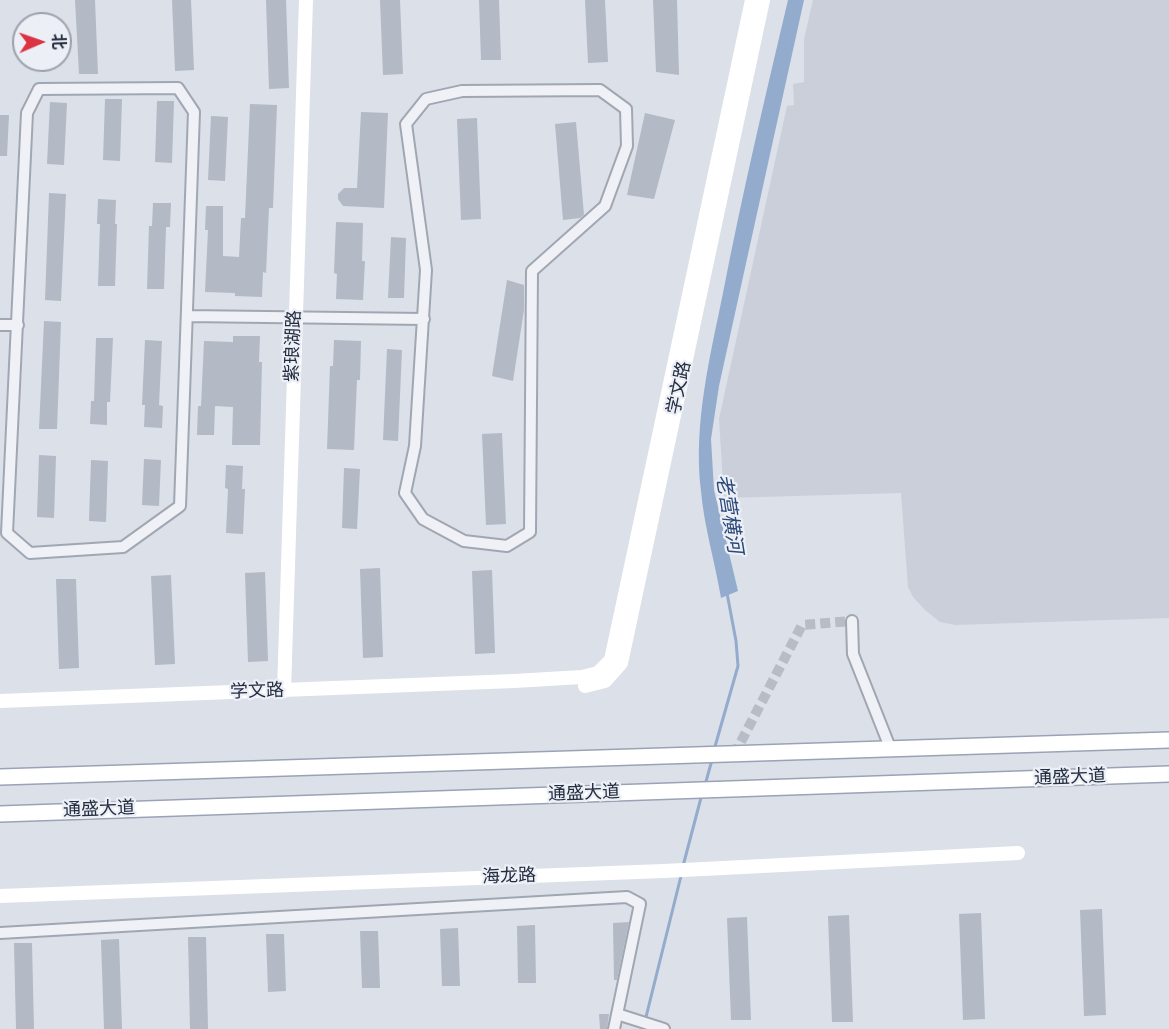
<!DOCTYPE html>
<html>
<head>
<meta charset="utf-8">
<style>
	body { margin:0 }
	#map { position:relative; width:1169px; height:1029px; overflow:hidden; background:#dce0e8; font-family:Roboto,"Noto Sans SC",sans-serif }
	canvas { display:block }
	.north { position:absolute; left:12px; top:12px; width:60px; height:60px; box-sizing:border-box; background:#eceff6; border:2px solid #9ca1ad; border-radius:50%; rotate:88deg; font-size:16px; font-weight:700; line-height:24px; text-align:center; color:#242d40 }
	.north::after { content:''; display:block; margin:auto; width:21px; height:27px; background:#dc3342; clip-path:polygon(50% 0,100% 100%,50% 72%,0 100%) }
</style>
</head>
<body>
<div id="map">
<canvas width="1169" height="1029"></canvas>
<div class="north">北</div>
</div>
<script>
const ctx = document.querySelector('canvas').getContext('2d');
ctx.lineJoin = 'round';
function fill(path, color) { ctx.fillStyle = color; ctx.fill(path, 'evenodd'); }
function strokePath(path, color, width, dash) { ctx.strokeStyle = color; ctx.lineWidth = width; ctx.lineCap = dash ? 'butt' : 'round'; ctx.setLineDash(dash || []); ctx.stroke(path); }
function label(font, color, halo, rows, align = 'center') {
  ctx.font = font + ' Roboto,"Noto Sans SC",sans-serif'; ctx.lineWidth = 4.5; ctx.setLineDash([]); ctx.textBaseline = 'middle'; ctx.strokeStyle = halo; ctx.fillStyle = color; for (const [text, x, y, turn = 0] of rows) {
    ctx.save(); ctx.translate(x, y); ctx.rotate((+turn || 0) * Math.PI / 180); ctx.textAlign = isNaN(turn) ? turn : align; if (halo) ctx.strokeText(text, 0, 0); ctx.fillText(text, 0, 0); ctx.restore();
  }
}
fill(new Path2D(`
	M813 0H1169V618L955 625 940 622 925 610 913 597 908 587 901 493 724 498 719 419 787 106 794 105 793 84 804 82V39Z`), '#cacfda');
fill(new Path2D(`
	M788 0H804L719 386 711 439 714 490 738 591 721 598C715 562 704 526 701 491 693 424 710 357 723 293 742 195 765 97 788 0Z`), '#93abcc');
strokePath(new Path2D(`
	M714 750 738 666 736 641 727 593
	M705 785 712 760
	M683 866 702 794
	M643 1029 681 876`), '#93abcc', 3);
fill(new Path2D(`
	M75 0H95L98 74H79Z
	M172 0H191L194 70 175 71Z
	M266 0H286L289 88 269 89Z
	M380 0H400L403 74 383 75Z
	M479 0H499L501 60H481Z
	M585 0H605L608 62 588 63Z
	M653 0H677L679 75 656 72Z
	M105 99H122L120 161 103 160Z
	M157 101H174L172 163 155 162Z
	M50 102 67 103 64 165 47 164Z
	M250 104 277 105 273 208H269L266 273 263 272 262 297 235 296V293L205 292 208 230H205L206 206H223V256L239 257 241 218H245Z
	M361 112 388 113 384 208 343 206 338 199V194L344 188H357Z
	M645 113 675 120 654 199 627 195Z
	M0 115H9L7 156H0Z
	M211 116 228 117 225 181 208 180Z
	M477 118 481 219 461 220 457 119Z
	M576 122 584 215 580 218 563 220 555 124Z
	M49 193 66 194 61 301 45 300Z
	M98 199 116 200 115 224H117L115 286H98L100 224H97Z
	M153 203H171L170 227H166L164 289H147L149 226H152Z
	M336 222 363 223 362 261H365L363 300 336 299 337 274 334 273Z
	M391 237 406 238 404 298H388Z
	M507 280 524 285V310L513 381 492 376Z
	M44 321 61 322 57 429H39Z
	M233 336H260L259 362H262L260 445H232L233 407 215 406 214 435H197L198 406H201L204 341 233 342Z
	M96 338H113L110 402H107V425L90 424 91 401H94Z
	M145 340 162 341 159 405 163 406 162 428 144 427 145 405H142Z
	M334 340 361 341 360 380H357L354 450 327 449 330 366H333Z
	M387 349 402 350 398 441 383 440Z
	M502 433 506 524 486 525 482 434Z
	M39 455 56 456 54 518 37 517Z
	M144 459 161 460 159 506 142 505Z
	M91 460 108 461 106 522 89 521Z
	M226 465 243 466 242 489H245L243 534 226 533 228 489 225 488Z
	M344 468 360 469 357 529 342 528Z
	M380 568 383 657 363 658 360 569Z
	M492 570 495 653 475 654 472 571Z
	M265 572 268 661 248 662 245 573Z
	M171 575 175 664 155 665 151 576Z
	M56 579H76L79 668 59 669Z
	M1102 909 1106 1015 1084 1016 1080 910Z
	M981 913 985 1019 963 1020 959 914Z
	M849 915 853 1022H832L828 916Z
	M747 917 751 1020H731L727 918Z
	M629 922 617 980H614L613 923Z
	M535 925 536 983H518L517 926Z
	M458 928 460 986H442L440 929Z
	M360 931H378L380 988H362Z
	M266 934H284L286 991 268 992Z
	M188 937H206L208 1029H190Z
	M119 939 122 1029H104L101 940Z
	M14 943H32L34 1029H16Z
	M599 1014H609L607 1029H600Z`), '#b3b9c5');
strokePath(new Path2D(`
	M734 755 802 625 852 621`), '#b7bcc6', 10, [10, 5]);
const street = new Path2D(`
	M178 88 194 112 180 506 123 547 30 553 7 533 27 113 39 89Z
	M600 90 626 109 627 146 605 206 532 271 530 532 507 546 464 541 423 519 405 493 415 446 426 270 406 124 426 99 462 91Z
	M187 316 424 319
	M0 325H18
	M852 621 853 654 891 750
	M0 933 627 897 640 904 614 1029
	M617 1014 664 1029`);
const primary = new Path2D(`
	M0 777 1169 740
	M0 814 1169 774`);
strokePath(street, '#a1a7b2', 14);
strokePath(primary, '#9aa3b5', 18);
strokePath(street, '#eff1f6', 10);
strokePath(new Path2D(`
	M585 686 605 681 621 663 763 0
	M284 691 306 0
	M0 701 514 681 582 677 598 673 611 660 752 0
	M0 896 664 871 1018 853`), '#fff', 14);
strokePath(primary, '#fff', 15);
label('18px', '#242d40', '#eceff6', [
	["紫琅湖路",294,346,-88],
	["学文路",680,388,-78],
	["学文路",257,692,-2],
	["通盛大道",1070,778,-2],
	["通盛大道",584,794,-2],
	["通盛大道",99,810,-2],
	["海龙路",509,877,-2]
]);
label('italic 20px', '#2b4978', '#eceff6', [
	["老营横河",728,514,81]
]);
</script>
</body>
</html>
